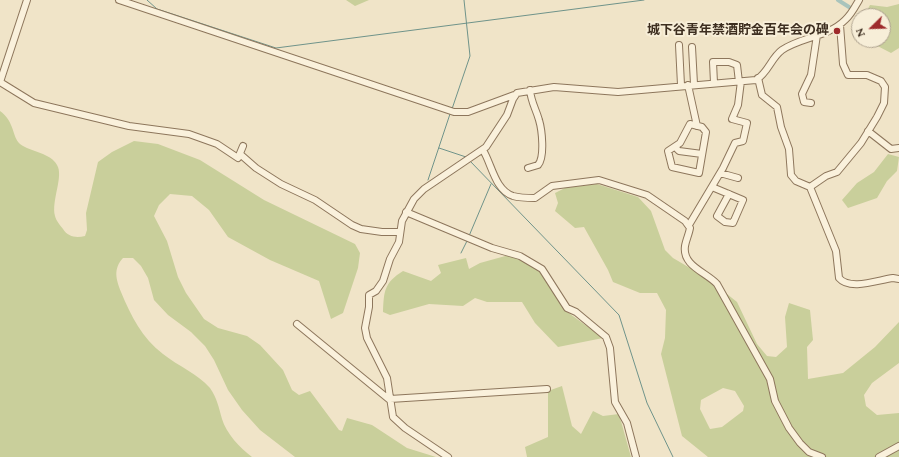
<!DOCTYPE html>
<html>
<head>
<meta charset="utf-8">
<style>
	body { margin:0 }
	#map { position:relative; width:899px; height:457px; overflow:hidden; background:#f0e4c8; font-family:Spectral,serif }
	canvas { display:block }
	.north { position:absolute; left:851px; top:8px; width:40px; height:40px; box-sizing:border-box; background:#f7eed8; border:1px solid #ada18e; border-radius:50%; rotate:247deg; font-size:11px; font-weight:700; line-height:16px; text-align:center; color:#3d2e20 }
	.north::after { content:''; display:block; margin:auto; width:14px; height:18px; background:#9e2a2b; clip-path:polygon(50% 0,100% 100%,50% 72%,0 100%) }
</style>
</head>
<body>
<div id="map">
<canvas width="899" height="457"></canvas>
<div class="north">N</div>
</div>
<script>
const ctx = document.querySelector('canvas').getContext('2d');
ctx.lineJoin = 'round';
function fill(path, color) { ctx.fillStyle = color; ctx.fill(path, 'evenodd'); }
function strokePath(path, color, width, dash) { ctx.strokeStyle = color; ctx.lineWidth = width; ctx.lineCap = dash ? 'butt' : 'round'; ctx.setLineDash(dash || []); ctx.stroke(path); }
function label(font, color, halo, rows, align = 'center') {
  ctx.font = font + ' Spectral,"Noto Sans JP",serif'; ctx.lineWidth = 4; ctx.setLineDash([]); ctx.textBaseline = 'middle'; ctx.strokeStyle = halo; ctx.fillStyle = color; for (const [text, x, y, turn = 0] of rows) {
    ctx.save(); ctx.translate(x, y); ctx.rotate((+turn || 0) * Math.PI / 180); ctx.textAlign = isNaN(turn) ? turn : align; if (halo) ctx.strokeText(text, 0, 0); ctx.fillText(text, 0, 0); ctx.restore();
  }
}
fill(new Path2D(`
	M346 0H369L355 6Z
	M899 4V48L891 53 866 40H883V16H865V14L870 5 887 7Z
	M0 111C15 122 12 137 20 144 31 152 51 153 57 165 64 176 51 201 55 216 56 221 61 226 63 229 68 237 76 238 85 236L87 230 86 213 98 162 112 152 134 141 158 144 200 160 264 200 355 244 360 253 358 268 343 313 331 319 319 281 270 260 228 237 209 210 192 196 170 194 159 205 154 216 167 241 178 277 186 293 204 319 218 328 247 336 260 345 283 370 292 390 299 395 310 391 339 430 342 431 347 418 372 425 407 448 436 457H295L260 430 242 410 228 390 214 360 205 346 191 332 168 315 154 300 148 278 141 266 133 258H123C113 269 116 279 121 292 131 316 142 338 163 354 178 366 198 374 210 388 217 398 219 408 222 419 226 433 240 448 252 457H0Z
	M888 154 899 157 897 171 887 181 877 198 848 208 842 200 857 183 874 172Z
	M597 184 638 197 651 211 665 250 673 258 707 278 737 302 757 344 767 356 776 357 787 347 785 317 789 303 810 310 813 340 807 347 808 379 843 373 875 347 899 322V363L872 383 864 395 866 406 877 415 899 413V457H708L682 436 661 354 665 338 666 310 657 293H640L613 282 608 270 584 227 575 228 555 211 558 203 555 193 565 188ZM723 388 735 391 744 406 743 411 722 427 710 429 700 409 701 400Z
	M509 255 538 269 566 311 603 338 558 347 535 323 522 302H487L475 298 463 306 429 304 390 315 383 312C384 291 384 283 403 271L431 281 441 273 438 265 466 258 469 269 480 263Z
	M562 386 572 426 581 434 593 411 603 416 619 414 631 457H527L525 447 548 437V391Z`), '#c9cf9b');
strokePath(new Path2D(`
	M147 0 157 9 276 48 644 0
	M452 109 470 56 464 0
	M439 148 466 157
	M469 160 619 315 647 403 673 457
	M428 180 450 114
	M469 236 491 184
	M461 253 467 241`), '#6f938a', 1);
strokePath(new Path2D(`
	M838 0 849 7`), '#a9c4bc', 4);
const minor = new Path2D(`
	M119 0 454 112H468L514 95
	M679 45 681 85
	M692 47 694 84
	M758 78 762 95 777 107 781 127 789 149 791 175 796 181 810 187 836 251 839 278C850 291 878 280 893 278L899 279
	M0 82 34 103 129 126 189 134 217 144 238 158 243 146
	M0 82 27 0
	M714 83 713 62H729L737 65 739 82
	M688 85 697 126
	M811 103 804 102 802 94 811 75 817 35
	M690 124 702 127 706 132 699 173 672 167 668 151 680 143Z
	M868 131 891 149 899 148
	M675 147 679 151 702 154
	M483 150C492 165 495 190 513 196 520 198 528 198 535 198L552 186 599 180 647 195 685 221 690 228C689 234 686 240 685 246 682 266 706 272 717 284L770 379 775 401 789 428 800 443 809 452 822 457
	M240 154 256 168 281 184 315 200 352 225 361 229 382 232H400
	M528 168 538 165C545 157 542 130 539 120 536 109 531 102 530 90
	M720 173 738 178
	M712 187 743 200 733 223 725 222 717 216 729 194
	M810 187 826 176 837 172 861 143 877 117 884 103 885 87 881 81 867 75H848L843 64 840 25
	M406 212 492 248 520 256 542 269 567 308 576 312 606 337 610 348 615 402 627 423 636 457
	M689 225 723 168 735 143 743 141 747 123 732 119 738 105 741 81
	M297 324 391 401
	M390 399 547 389
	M448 457 405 428 393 417 387 378 367 338 365 328 369 307V295L376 291 383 281 390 259 399 242 402 221 414 199 424 189 486 147 507 115 513 99 517 93 554 87 618 92 756 80C768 73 771 58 782 50 801 37 828 37 845 20 851 15 855 7 859 0
	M879 457 899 446`);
strokePath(minor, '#8d765c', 8);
strokePath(minor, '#faf1dc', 6);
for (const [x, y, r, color] of [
	[837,31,4,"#9e2a2b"]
]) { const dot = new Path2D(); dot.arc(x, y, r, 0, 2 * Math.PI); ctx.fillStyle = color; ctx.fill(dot); strokePath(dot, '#f7eed8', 1.5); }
label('bold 13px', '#3d2e20', '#f7eed8', [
	["城下谷青年禁酒貯金百年会の碑",829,31]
], 'right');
</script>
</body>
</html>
